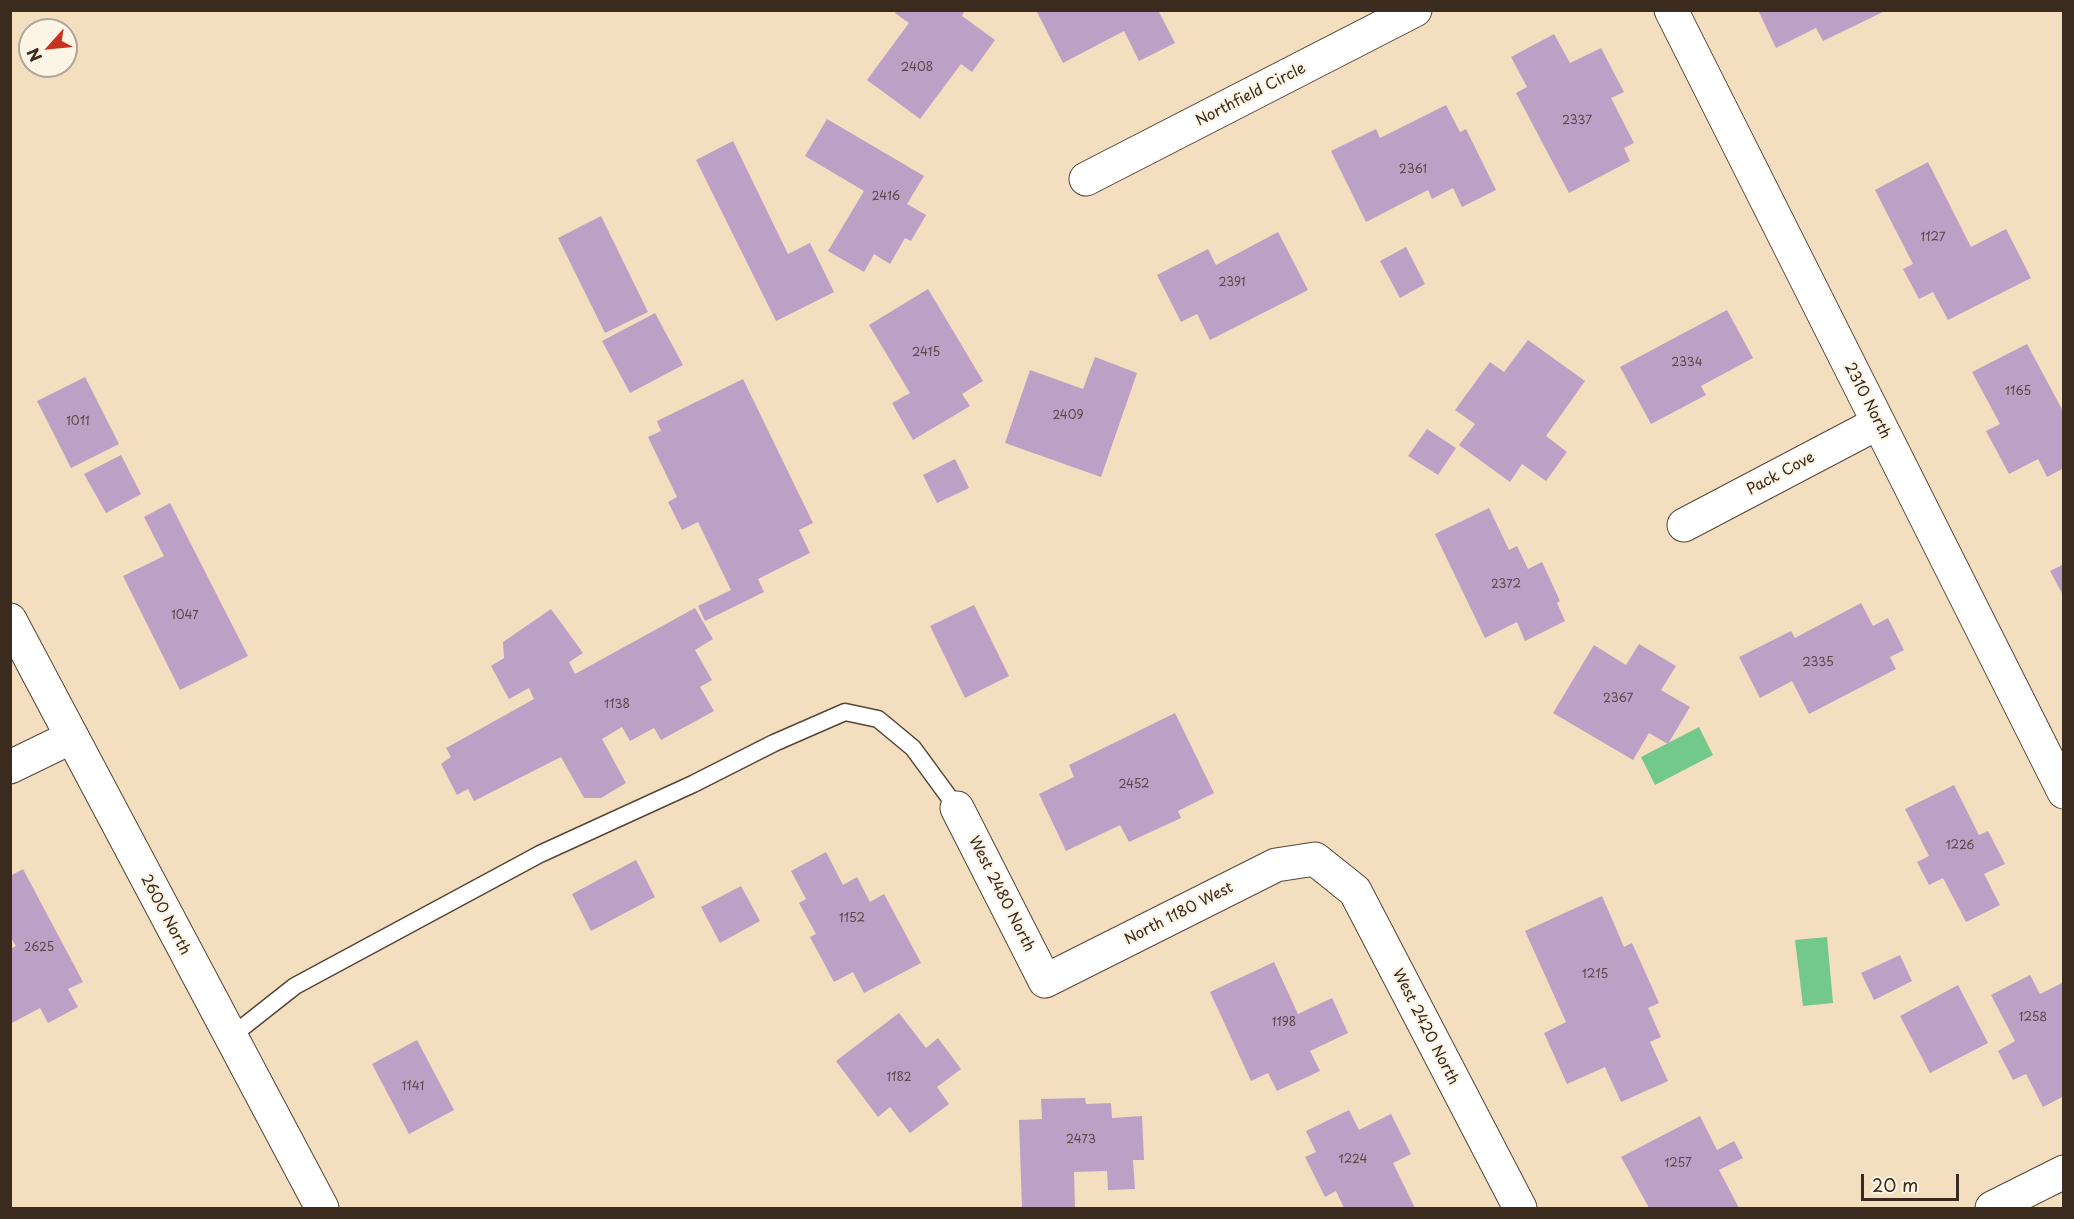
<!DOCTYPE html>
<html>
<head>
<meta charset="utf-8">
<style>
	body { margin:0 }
	#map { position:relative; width:2074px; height:1219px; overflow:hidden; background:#f4dec0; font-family:"Playpen Sans",sans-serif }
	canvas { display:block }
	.frame { position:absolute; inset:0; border:12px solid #3b2a1e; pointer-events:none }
	.north { position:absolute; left:18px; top:18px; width:60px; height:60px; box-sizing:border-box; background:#fcf5e5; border:2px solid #afa495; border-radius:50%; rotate:243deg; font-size:16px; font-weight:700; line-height:24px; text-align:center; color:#3b2a1e }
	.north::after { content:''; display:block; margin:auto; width:21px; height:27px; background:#c8321e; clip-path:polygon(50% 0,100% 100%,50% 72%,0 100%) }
	.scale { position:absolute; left:1861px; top:1174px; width:98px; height:27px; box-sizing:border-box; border:3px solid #3b2a1e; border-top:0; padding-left:8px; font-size:18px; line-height:21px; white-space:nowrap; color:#3b2a1e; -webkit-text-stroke:4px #fcf5e5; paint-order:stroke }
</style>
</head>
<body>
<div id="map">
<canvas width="2074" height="1219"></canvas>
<div class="frame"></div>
<div class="north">N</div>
<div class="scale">20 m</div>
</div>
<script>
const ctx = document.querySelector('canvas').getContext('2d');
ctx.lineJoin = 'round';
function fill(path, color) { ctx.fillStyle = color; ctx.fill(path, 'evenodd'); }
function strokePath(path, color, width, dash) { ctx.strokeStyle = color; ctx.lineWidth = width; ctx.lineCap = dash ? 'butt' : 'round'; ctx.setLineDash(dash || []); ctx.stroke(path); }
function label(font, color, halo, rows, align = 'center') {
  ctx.font = font + ' "Playpen Sans",sans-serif'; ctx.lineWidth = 4.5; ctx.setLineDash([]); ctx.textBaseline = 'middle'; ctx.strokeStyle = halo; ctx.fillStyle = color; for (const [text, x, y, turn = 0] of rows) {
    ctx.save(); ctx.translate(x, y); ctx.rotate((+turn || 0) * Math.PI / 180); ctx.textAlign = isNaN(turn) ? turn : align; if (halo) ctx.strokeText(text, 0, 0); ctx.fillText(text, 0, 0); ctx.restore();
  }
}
fill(new Path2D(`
	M1699 727 1713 755 1655 785 1641 757Z
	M1827 937 1833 1003 1803 1006 1795 940Z`), '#73c88c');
fill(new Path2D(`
	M896 10H965L962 16 995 40 972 72 961 64 920 119 867 80 909 23 895 13Z
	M1036 10H1163L1159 12 1175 43 1139 61 1124 31 1063 63Z
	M1758 10H1887L1823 41 1816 28 1776 48Z
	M1554 34 1570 63 1601 48 1624 92 1611 98 1634 143 1624 148 1630 161 1569 193 1516 93 1527 87 1511 57Z
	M1446 105 1460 132 1466 129 1496 190 1462 207 1453 188 1432 199 1428 190 1366 222 1331 151 1376 129 1380 138Z
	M827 119 924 176 907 204 926 215 911 241 905 238 890 264 874 254 864 272 828 251 864 191 805 156Z
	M733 141 788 254 810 243 834 292 776 321 696 160Z
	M1928 162 1971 247 2006 229 2031 278 1948 320 1933 292 1919 299 1903 269 1913 264 1875 190Z
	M601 216 648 312 605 333 558 238Z
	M1278 232 1308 290 1210 340 1197 314 1181 322 1157 275 1208 249 1216 265Z
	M1406 247 1425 284 1400 298 1380 261Z
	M928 289 983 381 962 394 970 406 913 440 892 403 910 393 869 325Z
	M1727 310 1753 358 1701 386 1706 395 1651 424 1620 367Z
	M655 313 683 365 630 393 602 341Z
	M1528 340 1585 381 1546 436 1567 452 1546 481 1522 464 1510 482 1459 445 1475 424 1455 410 1490 362 1504 372Z
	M2027 344 2064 413V468L2047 477 2038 459 2009 474 1986 431 2000 424 1972 372Z
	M1095 357 1137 373 1101 477 1005 443 1030 370 1083 389Z
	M85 377 119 444 71 468 37 401Z
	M743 379 813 523 799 530 810 553 758 579 764 592 705 621 698 606 731 590 698 522 682 530 668 502 677 497 648 437 661 431 657 421Z
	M1427 429 1456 448 1438 475 1408 456Z
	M121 455 141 494 106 513 84 474Z
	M955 459 969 488 937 503 923 475Z
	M170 503 248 656 180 690 123 576 164 556 144 517Z
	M1489 508 1509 550 1517 546 1528 569 1542 562 1560 601 1557 603 1565 621 1525 641 1517 622 1485 638 1435 534Z
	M2064 564V597L2050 571Z
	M1861 603 1873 626 1888 618 1904 650 1890 657 1896 669 1809 714 1792 681 1760 698 1739 657 1791 631 1795 638Z
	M974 605 1009 676 965 698 930 626Z
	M695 608 713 639 695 650 712 680 700 687 714 711 661 740 654 728 630 741 622 727 602 739 626 783 601 798H584L561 757 474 801 468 789 457 795 441 764 451 757 446 748 534 699 529 688 509 699 491 666 504 658 503 642 551 609 583 653 569 662 575 674Z
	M1639 644 1676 666 1661 690 1690 707 1668 744 1649 733 1633 760 1553 713 1594 645 1626 665Z
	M1175 713 1214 793 1178 811 1181 818 1129 842 1120 825 1066 851 1039 794 1074 777 1069 765Z
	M1954 785 1979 835 1988 831 2005 864 1984 874 2000 905 1966 922 1943 878 1929 885 1917 862 1929 856 1905 809Z
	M826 852 843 885 857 877 870 902 884 894 921 963 864 993 853 972 834 982 810 937 816 934 799 903 806 899 791 871Z
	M636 860 655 897 591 931 572 894Z
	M23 869 83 982 68 989 78 1007 48 1023 40 1008 10 1024V949L16 946 10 936V876Z
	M741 886 760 921 720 943 701 907Z
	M1602 896 1624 947 1632 943 1659 1003 1648 1008 1661 1037 1650 1042 1668 1081 1621 1102 1605 1067 1567 1084 1544 1033 1566 1022 1525 931Z
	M1900 955 1912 981 1874 1000 1861 973Z
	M1274 962 1298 1014 1332 998 1348 1033 1310 1051 1320 1071 1277 1091 1268 1073 1251 1081 1210 992Z
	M2030 975 2040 994 2064 982V1096L2043 1107 2026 1074 2013 1080 1998 1051 2015 1041 1991 995Z
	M1958 985 1988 1043 1930 1073 1900 1016Z
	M899 1013 926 1048 938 1038 961 1069 937 1087 949 1104 910 1133 890 1107 878 1117 836 1061Z
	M417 1040 454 1110 409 1134 372 1064Z
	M1085 1098 1086 1104 1111 1103 1112 1118 1142 1116 1144 1160H1133L1135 1189 1108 1190 1107 1171 1074 1172 1075 1208H1022L1019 1120 1042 1119 1041 1099Z
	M1349 1110 1359 1130 1391 1114 1411 1154 1393 1163 1415 1208H1344L1336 1191 1325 1197 1305 1157 1316 1152 1306 1131Z
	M1700 1116 1717 1150 1734 1141 1743 1158 1719 1170 1739 1208H1649L1621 1157Z`), '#bda0c6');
const lane = new Path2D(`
	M229 1038 295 986 540 854 693 784 774 743 845 712 878 719 913 748 957 808`);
const street = new Path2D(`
	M1671 10 2064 792
	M1086 179 1415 10
	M1684 525 1878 423
	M10 767 72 737
	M957 808 1045 981 1276 865 1315 859 1355 891 1520 1208`);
const secondary = new Path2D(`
	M10 620 322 1208
	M1992 1208 2064 1172`);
strokePath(lane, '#574536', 19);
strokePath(street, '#574536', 35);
strokePath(secondary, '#574536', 35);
strokePath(lane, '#fff', 16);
strokePath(street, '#fff', 33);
strokePath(secondary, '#fff', 33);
label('12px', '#5c4848', null, [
	["2408",917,68],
	["2337",1577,121],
	["2361",1413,170],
	["2416",886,197],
	["1127",1933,238],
	["2391",1232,283],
	["2415",926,353],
	["2334",1687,363],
	["1165",2018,392],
	["2409",1068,416],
	["1011",78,422],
	["2372",1506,585],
	["1047",185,616],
	["2335",1818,663],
	["2367",1618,699],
	["1138",617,705],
	["2452",1134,785],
	["1226",1960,846],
	["1152",852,919],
	["2625",39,948],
	["1215",1595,975],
	["1258",2033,1018],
	["1198",1284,1023],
	["1182",899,1078],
	["1141",413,1087],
	["2473",1081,1140],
	["1224",1353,1160],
	["1257",1678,1164]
]);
label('15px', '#3b2a1e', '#fcf5e5', [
	["Northfield Circle",1251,95,-27],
	["2310 North",1867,401,63],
	["Pack Cove",1781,474,-28],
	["West 2480 North",1001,894,63],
	["North 1180 West",1179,914,-27],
	["2600 North",165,915,62],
	["West 2420 North",1425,1027,63]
]);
</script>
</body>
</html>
